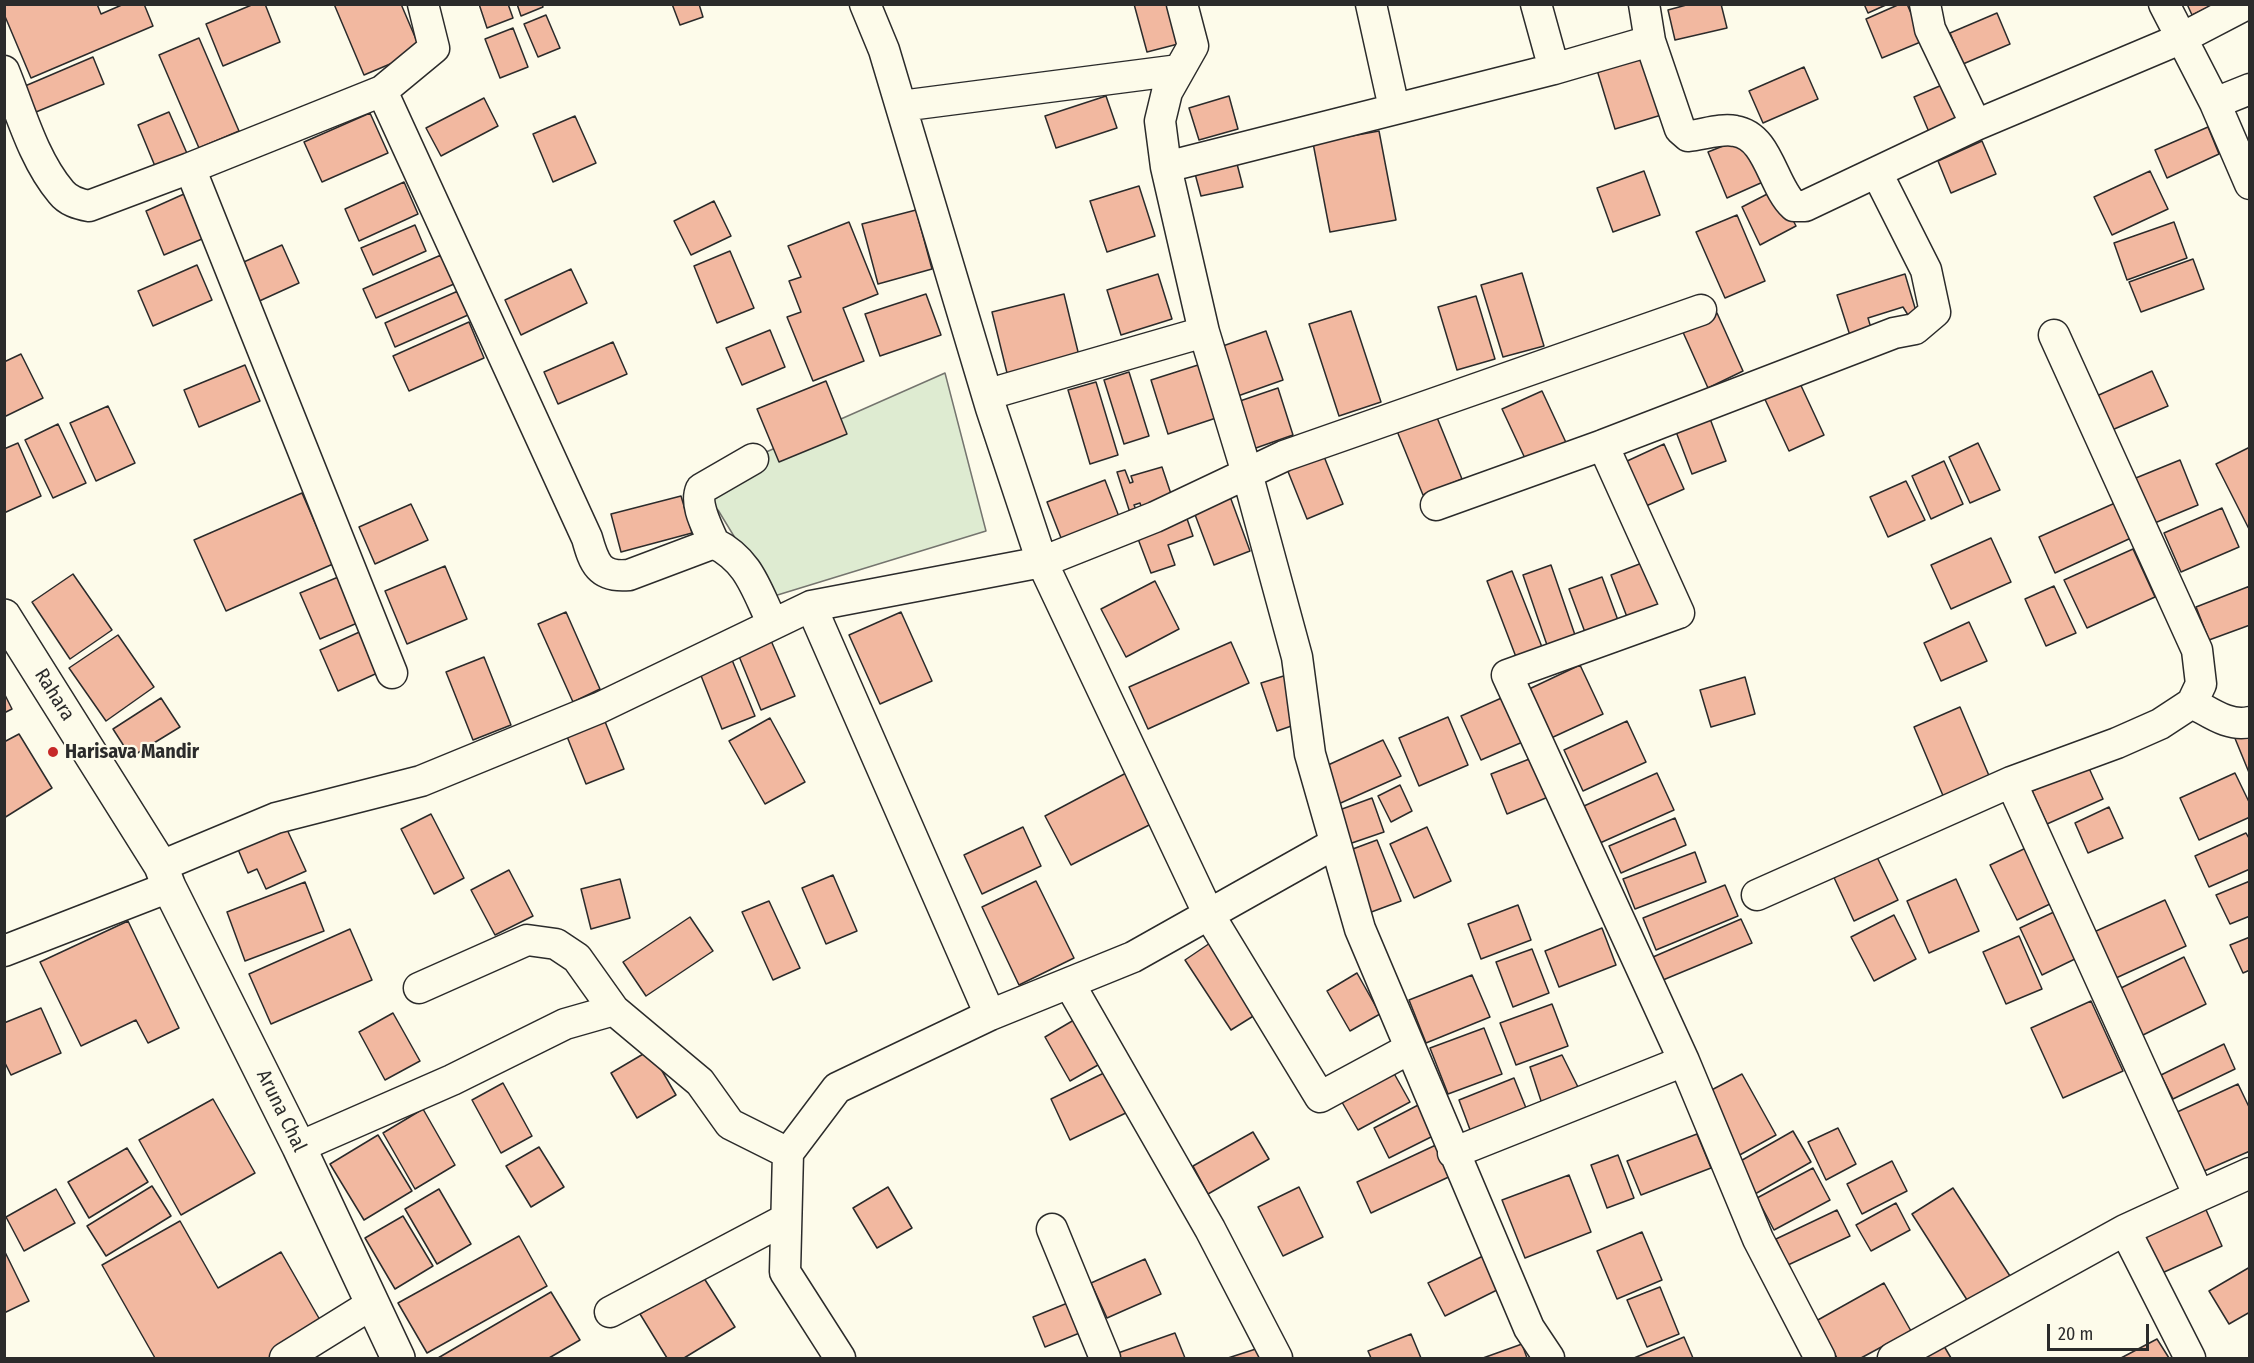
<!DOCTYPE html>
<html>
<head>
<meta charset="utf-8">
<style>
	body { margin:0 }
	#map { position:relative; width:2254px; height:1363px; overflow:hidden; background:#fdfbea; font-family:"Fira Sans Condensed",sans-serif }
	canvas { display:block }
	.frame { position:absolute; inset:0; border:6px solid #2b2b2b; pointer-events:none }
	.scale { position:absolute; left:2047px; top:1324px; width:102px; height:27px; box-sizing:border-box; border:3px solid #2b2b2b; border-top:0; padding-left:8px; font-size:18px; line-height:21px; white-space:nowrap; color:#2b2b2b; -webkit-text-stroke:4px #fdfbea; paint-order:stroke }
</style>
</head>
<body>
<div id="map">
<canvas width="2254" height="1363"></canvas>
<div class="frame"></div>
<div class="scale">20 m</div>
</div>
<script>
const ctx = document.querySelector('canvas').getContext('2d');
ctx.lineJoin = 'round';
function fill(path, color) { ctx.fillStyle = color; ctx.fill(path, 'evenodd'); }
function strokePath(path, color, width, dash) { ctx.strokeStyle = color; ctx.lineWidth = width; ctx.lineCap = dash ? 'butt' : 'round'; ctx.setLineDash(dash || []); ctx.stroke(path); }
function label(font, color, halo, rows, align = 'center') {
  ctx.font = font + ' "Fira Sans Condensed",sans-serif'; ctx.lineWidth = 4.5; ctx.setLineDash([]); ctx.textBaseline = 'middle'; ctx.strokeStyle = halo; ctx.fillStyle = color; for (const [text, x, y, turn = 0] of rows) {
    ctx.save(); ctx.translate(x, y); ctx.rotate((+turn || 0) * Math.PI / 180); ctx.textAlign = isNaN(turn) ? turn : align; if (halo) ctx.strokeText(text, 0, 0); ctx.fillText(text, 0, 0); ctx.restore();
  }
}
const green = new Path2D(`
	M945 373 986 531 771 597 718 510 687 487Z`);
fill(green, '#deebd1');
strokePath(green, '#74746e', 1.5);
const building = new Path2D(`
	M4 4H97L101 14 124 4H144L153 26 31 78 4 14Z
	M254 4H265L280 42 223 66 206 24Z
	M334 4H401L421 51 364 75Z
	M479 4H508L513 18 487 28Z
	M517 4H542L543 7 521 16Z
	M672 4H699L703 17 680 25Z
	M1134 4H1167L1178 44 1147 52Z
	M1690 4H1721L1727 28 1675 40 1668 10Z
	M1864 4H1888L1868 13Z
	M1900 4H1907L1923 41 1882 58 1866 19Z
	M2187 4H2215L2192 15Z
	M1997 13 2010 44 1963 64 1950 33Z
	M546 15 560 48 538 57 524 24Z
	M513 28 528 67 500 78 485 39Z
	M199 38 239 131 199 148 159 55Z
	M1651 54 1668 113 1615 129 1597 70Z
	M93 57 104 84 36 112 25 86Z
	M1804 67 1818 99 1763 123 1749 91Z
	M1949 82 1968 125 1932 139 1914 97Z
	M1106 96 1117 128 1056 148 1045 116Z
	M1229 96 1238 129 1199 140 1189 108Z
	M484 98 498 126 441 156 426 128Z
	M169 112 189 158 157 171 138 125Z
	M370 113 388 153 322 182 304 142Z
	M575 116 596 163 553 182 533 134Z
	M2208 127 2219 154 2167 178 2155 150Z
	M1379 131 1396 220 1330 232 1313 143Z
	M1743 138 1763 182 1727 198 1708 152Z
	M1982 141 1996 174 1951 193 1938 161Z
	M1236 160 1243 187 1201 196 1194 170Z
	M1644 171 1660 215 1613 232 1597 188Z
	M2150 171 2168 209 2112 235 2094 197Z
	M404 182 418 214 359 241 345 209Z
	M1139 186 1155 236 1107 252 1090 201Z
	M1777 189 1796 226 1760 245 1742 207Z
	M184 194 202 239 164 255 146 211Z
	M714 201 731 236 691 255 674 221Z
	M916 210 932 269 878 284 862 224Z
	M1737 215 1765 281 1725 298 1696 232Z
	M849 222 878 294 843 308 864 361 813 381 787 317 801 312 789 281 801 277 788 246Z
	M2174 222 2187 258 2127 280 2114 243Z
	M415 225 426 251 373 275 361 248Z
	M282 245 299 283 255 303 237 265Z
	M730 251 754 308 717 323 694 266Z
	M441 255 454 284 376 318 363 289Z
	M2193 259 2204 289 2141 312 2129 282Z
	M197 265 212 300 153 326 138 291Z
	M571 269 587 303 521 335 505 300Z
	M1522 273 1544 346 1503 357 1481 285Z
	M1158 274 1172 319 1121 335 1107 290Z
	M1905 274 1918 318 1908 315 1903 307 1868 318 1874 338 1853 345 1837 295Z
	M458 291 468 315 395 347 385 323Z
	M926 294 941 335 880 356 865 314Z
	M1064 294 1080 360 1008 377 992 312Z
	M1476 296 1495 359 1457 370 1438 307Z
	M1351 311 1381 402 1339 416 1309 324Z
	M1717 313 1743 371 1708 388 1682 330Z
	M469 322 484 358 409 391 393 356Z
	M770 330 785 367 742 385 726 348Z
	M1266 331 1283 380 1235 397 1217 348Z
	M613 342 627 374 558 404 544 372Z
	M21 354 43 398 4 417V362Z
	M245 365 260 401 199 427 184 390Z
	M1198 365 1216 418 1168 434 1151 380Z
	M2152 371 2168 406 2105 433 2090 399Z
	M1129 372 1149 436 1124 444 1104 380Z
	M1797 377 1824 435 1789 451 1762 393Z
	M826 381 847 434 779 462 757 409Z
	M1096 382 1118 455 1090 464 1068 390Z
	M1278 388 1293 435 1253 449 1237 402Z
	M1542 391 1569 449 1529 467 1502 409Z
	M108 406 135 463 96 481 70 423Z
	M1436 415 1462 479 1423 495 1397 431Z
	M1709 416 1726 461 1692 474 1675 429Z
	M58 424 86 483 53 498 25 440Z
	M18 443 41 496 4 513V449Z
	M1978 443 2000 490 1970 503 1949 457Z
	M1664 444 1684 489 1646 506 1625 462Z
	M2250 447V531L2216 464Z
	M1321 449 1343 504 1307 519 1285 464Z
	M2180 460 2198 505 2145 527 2126 482Z
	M1944 461 1963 504 1931 519 1912 476Z
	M1162 467 1174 503 1143 513 1140 503 1134 505 1138 514 1131 516 1117 472 1125 470 1130 483 1133 482 1131 476Z
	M1105 480 1121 522 1063 543 1047 502Z
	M1906 481 1925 520 1888 537 1870 497Z
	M1228 491 1250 551 1214 565 1191 504Z
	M302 493 333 564 226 611 194 540Z
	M681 496 692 533 621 552 611 514Z
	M2115 503 2131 538 2055 573 2039 537Z
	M411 504 428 540 375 564 359 527Z
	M2222 508 2239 547 2181 572 2164 533Z
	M1185 513 1193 536 1168 545 1175 565 1151 573 1135 531Z
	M1991 538 2011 582 1951 609 1931 565Z
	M2133 549 2155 597 2087 628 2064 580Z
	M1642 563 1659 605 1627 617 1611 575Z
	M1551 565 1575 635 1547 645 1523 575Z
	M445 566 467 619 407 644 385 591Z
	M1512 571 1542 647 1516 657 1487 581Z
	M73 574 112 630 70 659 32 602Z
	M343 575 362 621 320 639 300 593Z
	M1602 577 1619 623 1586 635 1569 589Z
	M1155 581 1179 629 1126 657 1101 609Z
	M2054 586 2076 633 2046 646 2025 599Z
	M2250 586V625L2209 640 2196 607Z
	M566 612 600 689 573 702 538 624Z
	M901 612 932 681 880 704 849 635Z
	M1969 622 1987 661 1941 681 1924 643Z
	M366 629 384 670 338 691 320 650Z
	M118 635 154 687 106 721 69 668Z
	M769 636 795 696 761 710 736 649Z
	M1231 642 1249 683 1148 729 1129 687Z
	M730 655 755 716 722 729 698 668Z
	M484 657 511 725 473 740 446 672Z
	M1580 665 1603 714 1549 739 1527 690Z
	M1290 674 1306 721 1277 731 1261 683Z
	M1745 677 1755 714 1711 727 1700 690Z
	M4 693 12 709 4 713Z
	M1506 696 1525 741 1481 760 1461 716Z
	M161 698 180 727 131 757 113 729Z
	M1960 707 1990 778 1944 798 1914 727Z
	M602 714 624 769 586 784 564 729Z
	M1448 717 1468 765 1419 786 1399 738Z
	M770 718 805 782 765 804 729 741Z
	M1627 721 1646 762 1583 791 1564 750Z
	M2250 730V775L2234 736Z
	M19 734 52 788 4 818V742Z
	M1383 740 1401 776 1334 806 1317 770Z
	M1537 756 1553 795 1507 814 1491 774Z
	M2088 766 2103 799 2047 824 2032 791Z
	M1128 772 1155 822 1071 865 1045 816Z
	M1657 773 1674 810 1600 843 1584 806Z
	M2235 773 2250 804V817L2199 840 2180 798Z
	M1400 785 1412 811 1391 822 1378 796Z
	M1372 798 1384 832 1346 845 1334 812Z
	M2109 807 2123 838 2088 853 2075 823Z
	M431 814 464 878 434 894 401 829Z
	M1675 818 1686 845 1621 873 1609 846Z
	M285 825 306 871 266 889 257 869 248 873 237 847Z
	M1023 827 1041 866 982 894 964 855Z
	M1427 827 1451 881 1414 898 1390 844Z
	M2246 833 2250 840V869L2209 887 2195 856Z
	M1377 840 1401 901 1366 914 1342 853Z
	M2028 847 2054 902 2017 920 1990 865Z
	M1874 851 1898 900 1854 921 1831 871Z
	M1695 852 1706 882 1635 909 1623 879Z
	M509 870 533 916 495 935 471 890Z
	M833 875 857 931 826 944 802 888Z
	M620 879 630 918 591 929 581 889Z
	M1956 879 1979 931 1929 953 1907 901Z
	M1036 881 1074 958 1019 985 982 907Z
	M2250 881V916L2230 924 2216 895Z
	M305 882 324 931 245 961 227 912Z
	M1725 885 1738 916 1656 950 1643 918Z
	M2165 900 2186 946 2116 978 2094 932Z
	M769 901 800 968 773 980 742 912Z
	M1518 905 1531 940 1481 959 1468 924Z
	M2056 911 2079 957 2042 975 2020 928Z
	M1894 915 1916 959 1874 981 1851 937Z
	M690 917 713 951 646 996 623 962Z
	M1741 919 1752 943 1663 980 1653 957Z
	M128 921 179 1028 148 1043 136 1020 81 1046 40 962Z
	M1602 928 1616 965 1559 987 1545 951Z
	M350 929 372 980 271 1024 249 974Z
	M2019 936 2042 989 2006 1004 1983 952Z
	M2250 937V970L2243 973 2230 945Z
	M1216 939 1263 1010 1231 1030 1185 960Z
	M1532 949 1549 993 1513 1007 1496 962Z
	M2184 957 2206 1004 2141 1036 2119 989Z
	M1357 973 1380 1014 1350 1031 1327 991Z
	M1472 975 1490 1017 1426 1043 1409 1000Z
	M2091 1001 2123 1071 2063 1098 2031 1028Z
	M1552 1004 1568 1046 1516 1065 1500 1023Z
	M41 1008 61 1053 11 1075 4 1061V1023Z
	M393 1013 420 1061 385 1080 359 1032Z
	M1079 1017 1105 1061 1070 1081 1045 1037Z
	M1484 1028 1502 1074 1448 1094 1430 1048Z
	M2224 1044 2235 1069 2173 1099 2161 1075Z
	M650 1050 676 1095 637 1118 611 1073Z
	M1562 1055 1581 1093 1543 1107 1530 1067Z
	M1391 1068 1410 1102 1358 1130 1339 1097Z
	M1112 1069 1132 1110 1070 1140 1051 1099Z
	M1742 1074 1776 1135 1736 1157 1702 1095Z
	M1514 1078 1528 1113 1472 1135 1459 1100Z
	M503 1083 532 1136 501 1153 472 1100Z
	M2238 1084 2250 1109V1151L2202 1172 2175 1113Z
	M213 1099 255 1173 181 1215 139 1140Z
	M1424 1102 1439 1133 1389 1158 1374 1128Z
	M423 1109 455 1165 415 1189 383 1133Z
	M1838 1128 1856 1164 1826 1180 1808 1142Z
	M1793 1131 1811 1162 1755 1194 1737 1163Z
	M1253 1132 1269 1159 1208 1194 1193 1166Z
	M1697 1134 1711 1168 1641 1195 1627 1161Z
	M378 1135 412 1191 364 1220 330 1164Z
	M1438 1144 1453 1175 1371 1213 1357 1182Z
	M539 1147 564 1187 531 1207 506 1166Z
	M127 1148 148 1182 89 1218 68 1182Z
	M1618 1155 1634 1198 1607 1208 1591 1165Z
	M1892 1161 1907 1191 1862 1214 1847 1184Z
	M1813 1168 1830 1200 1774 1230 1757 1198Z
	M1569 1175 1591 1232 1525 1258 1502 1200Z
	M152 1186 171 1216 106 1256 87 1226Z
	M888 1187 912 1228 877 1248 853 1208Z
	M1299 1187 1323 1237 1283 1256 1258 1207Z
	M1953 1188 2010 1276 1969 1303 1912 1214Z
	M56 1189 75 1223 24 1251 6 1217Z
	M439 1189 471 1244 437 1264 405 1209Z
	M1896 1203 1910 1230 1871 1251 1856 1225Z
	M2203 1203 2222 1246 2162 1273 2142 1230Z
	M1837 1210 1850 1236 1788 1265 1776 1239Z
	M403 1216 433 1266 395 1289 365 1238Z
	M180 1221 218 1288 281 1252 324 1327 269 1358H155L102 1265Z
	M1642 1232 1662 1280 1617 1299 1597 1251Z
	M519 1236 547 1286 427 1353 398 1303Z
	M4 1250 29 1301 4 1313Z
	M1483 1256 1499 1289 1445 1316 1428 1283Z
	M1145 1259 1161 1294 1107 1318 1091 1283Z
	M2250 1267V1312L2229 1324 2209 1291Z
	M702 1275 735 1327 684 1358H667L640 1314Z
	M1884 1283 1911 1331 1861 1358H1837L1816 1321Z
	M1660 1287 1679 1334 1647 1347 1627 1300Z
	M551 1292 580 1340 549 1358H438Z
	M1075 1300 1087 1330 1045 1347 1033 1317Z
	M1175 1333 1185 1358H1120L1118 1353Z
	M1411 1334 1421 1358H1371L1368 1351Z
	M1684 1337 1693 1358H1634Z
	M2157 1339 2169 1358H2121Z
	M1941 1341 1951 1358H1912Z
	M1522 1344 1527 1358H1483Z
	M1265 1346 1269 1358H1228Z`);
fill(building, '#f2b8a0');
strokePath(building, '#2b2b2b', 1.5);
const street = new Path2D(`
	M1371 4 1394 108
	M1644 4 1650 41 1680 129 1688 136C1702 135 1721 128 1735 131 1769 136 1772 186 1794 206H1805L1976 125 2180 39 2247 4
	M1925 4 1930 29 1976 125
	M2164 4 2215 103 2250 184
	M1554 69 1650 41
	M4 71C20 110 33 159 61 192 68 201 78 204 89 206L190 168 392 673
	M382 91 587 538C594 563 599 578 629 575L714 543C750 561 756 590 773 624
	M2215 103 2250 89
	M901 106 1179 70
	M1166 167 1160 121 1167 92 1193 46 1182 4
	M190 168 382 91 434 48 423 4
	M1204 332 1247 473 1297 657 1310 754 1360 929 1529 1328 1549 1358
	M989 394 1204 332 1166 167 1554 69 1536 4
	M1603 445 1679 613 1507 675 1684 1061 1758 1239 1820 1358
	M1436 505 1603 445 1894 333 1915 329 1935 312 1926 270 1877 173
	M714 543C708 528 694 505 701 489L753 459
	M811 606 990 1015
	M2192 703C2210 712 2228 727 2250 722
	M161 866 276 818 421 781 599 708 811 606 1042 562 991 408 884 50 865 4
	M1757 895 2011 782 2117 743 2160 724 2192 703 2201 684 2197 650 2054 335
	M4 951 169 887
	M1069 983 1210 1229 1277 1358
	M419 988 527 940 556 944 577 958 614 1010
	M1409 1049 1320 1097 1208 913 1042 562 1155 517 1284 456 1701 310
	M299 1147 452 1080 565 1024 614 1010 700 1082 730 1124 788 1153
	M1453 1153 1684 1061
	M2199 1196 2250 1173
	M1052 1229 1105 1358
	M2125 1230 2190 1358
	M610 1312 786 1219
	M285 1358 372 1304
	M840 1358 785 1272 788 1153 837 1088 990 1015 1133 957 1334 844
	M1893 1358 2125 1230 2199 1196 2011 782`);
const secondary = new Path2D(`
	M4 616 161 866 169 887 299 1147 398 1358`);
strokePath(street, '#2b2b2b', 33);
strokePath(secondary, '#2b2b2b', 36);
strokePath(street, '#fdfbea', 30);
strokePath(secondary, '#fdfbea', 33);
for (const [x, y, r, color] of [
	[53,752,6,"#c62828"]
]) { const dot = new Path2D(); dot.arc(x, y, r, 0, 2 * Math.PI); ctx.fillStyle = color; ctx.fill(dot); strokePath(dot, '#fdfbea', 2); }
label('20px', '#2b2b2b', '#fdfbea', [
	["Rahara",54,695,58],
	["Aruna Chal",281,1111,64]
]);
label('bold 20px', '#2b2b2b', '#fdfbea', [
	["Harisava Mandir",65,752]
], 'left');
</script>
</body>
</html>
